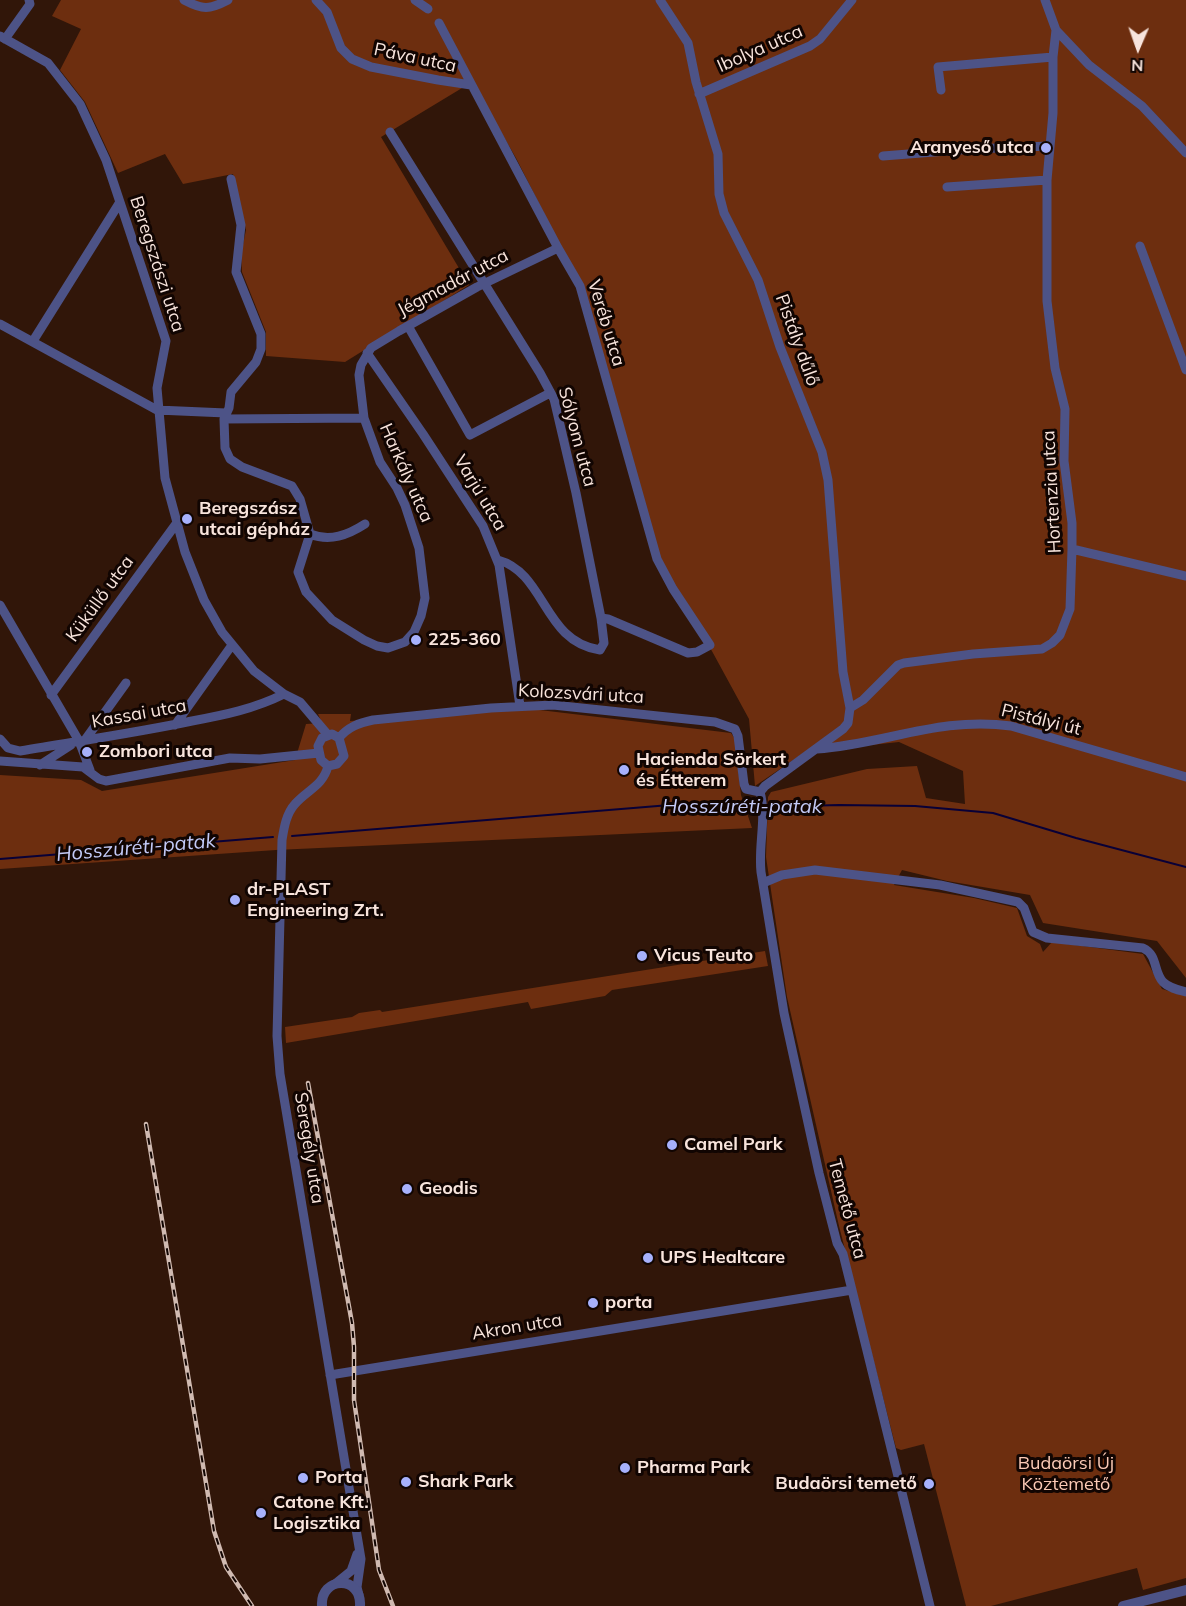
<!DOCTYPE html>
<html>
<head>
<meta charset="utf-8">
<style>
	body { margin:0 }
	#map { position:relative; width:1186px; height:1606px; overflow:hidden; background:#311609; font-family:Mulish,sans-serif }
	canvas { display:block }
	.north { position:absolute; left:1108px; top:18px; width:60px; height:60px; -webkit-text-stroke:4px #110502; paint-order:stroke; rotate:182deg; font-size:16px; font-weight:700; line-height:24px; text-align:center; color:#f8e4dc }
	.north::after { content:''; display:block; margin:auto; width:21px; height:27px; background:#f8e4dc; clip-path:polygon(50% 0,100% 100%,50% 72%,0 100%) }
</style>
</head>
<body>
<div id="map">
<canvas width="1186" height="1606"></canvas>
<div class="north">N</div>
</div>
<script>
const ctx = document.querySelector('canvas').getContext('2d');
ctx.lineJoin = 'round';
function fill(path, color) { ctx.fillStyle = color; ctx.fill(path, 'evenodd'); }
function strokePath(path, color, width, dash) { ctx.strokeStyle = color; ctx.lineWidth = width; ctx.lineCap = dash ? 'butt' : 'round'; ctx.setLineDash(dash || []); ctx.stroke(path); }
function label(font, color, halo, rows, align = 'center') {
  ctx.font = font + ' Mulish,sans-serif'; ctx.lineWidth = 6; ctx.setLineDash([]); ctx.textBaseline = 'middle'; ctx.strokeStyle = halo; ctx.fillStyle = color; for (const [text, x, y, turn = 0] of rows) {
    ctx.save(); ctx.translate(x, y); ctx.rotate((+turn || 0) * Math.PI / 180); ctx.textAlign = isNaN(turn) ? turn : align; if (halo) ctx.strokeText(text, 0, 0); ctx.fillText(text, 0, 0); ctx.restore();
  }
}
fill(new Path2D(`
	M61 0H1186V978L1157 941 1043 923 1030 895 947 881 902 870 894 885 974 898 1017 908 1027 936 1040 944 1043 952 1052 942 1143 954 1162 989 1186 996V1578L1143 1590 1137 1568 991 1606H966L924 1444 901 1450 896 1448 839 1226 787 997 766 857 768 797 771 792 867 769 917 766 926 798 965 804 963 771 899 742 805 752 755 786 749 719 707 642 655 559 594 330 559 243 516 158 472 82 381 137 469 285 345 362 266 356V332L242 272 241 254 246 230 233 174 183 184 165 154 118 173 85 102 60 70 81 29 52 16Z
	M523 708 731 733 735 739 741 795 752 828 276 850 0 869V775L81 780 102 791 295 760 306 724 322 723 318 714H351L350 721Z
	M765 951 768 966 612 990 605 996 531 1009 528 1002 286 1043 285 1027 352 1017 359 1013 380 1010 382 1012Z`), '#6d2e0f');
strokePath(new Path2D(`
	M765 807 839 805 915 806 993 813 1076 838 1186 867
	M292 836 682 804 705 809 759 807
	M0 859 273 837`), '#090037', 2);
strokePath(new Path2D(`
	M184 0C203 10 209 10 228 0
	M316 0 327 12 341 48 352 59 371 67 438 80 471 85
	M415 0 428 9
	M660 0 688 43 696 82 718 154 719 194 724 213 758 280 780 347 822 452 828 480 843 672 850 708 848 723 843 729 765 786 760 792
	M439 23 558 248 580 286 657 559 673 589 710 645 697 652 688 653 608 619 601 618
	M1056 30 1089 65 1142 106 1186 153
	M0 36 48 63 80 104 106 160 166 341 157 388 165 478 185 552 204 600 222 632 254 671 284 694 300 702 328 735
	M5 39 30 4 29 0
	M941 90 938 67 1053 57
	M699 94 810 46 820 39 852 0
	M390 132 540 373 554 399 576 493 601 618 604 643 600 650C543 642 546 573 498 560
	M883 156 972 149 1050 146
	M231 179 241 225 236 272 261 334V349L256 362 231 392 229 408 224 419 225 448 230 459 242 467 292 486 300 499 310 534 298 572 306 592 332 620 364 640 377 646 388 648 405 642 414 632 421 616 425 598 419 548 405 505 397 488 380 462 364 418 359 375 361 365 371 348 399 331 477 287 558 248
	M947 187 1047 180
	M1140 246 1186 370
	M0 324 157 410 226 413
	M408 326 470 435 550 393
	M33 341 120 202
	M367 353 423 434 483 526 499 565 520 706
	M224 419 364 418
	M310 534C330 542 348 535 365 524
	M1072 549 1186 576
	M0 605 79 741 90 770
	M51 695 176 524
	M850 708 863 700 898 665 904 663 973 654 1042 649 1052 643 1060 635 1070 609 1072 549V523L1064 461 1065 409 1055 368 1047 301V180L1053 113V57L1056 30 1045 0
	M175 725 232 645
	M332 734 339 738 344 756 337 764 328 766 321 760 318 746 322 738Z
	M339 738C348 727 359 723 373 720L491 708 553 705 715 722 735 729 738 736 744 784 746 789 760 792
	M0 739 8 748 20 751C78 741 135 733 192 721 224 715 254 709 284 694
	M85 740 126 683
	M817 749C885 744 941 716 1011 726L1186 777
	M0 761 83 767 99 779 106 781 230 758 260 759 319 753
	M40 765 71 745
	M328 766C323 786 307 790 295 804 286 814 284 828 282 840L277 1036 280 1074 361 1559 357 1587 359 1595
	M760 792C767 818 758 845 761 872L784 1013 819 1173 837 1243 843 1254 852 1290 930 1606
	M763 883 782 875 815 870 940 885 1018 902 1024 908 1033 932 1047 938 1143 948C1158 955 1153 971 1163 982 1169 988 1178 990 1186 992
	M330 1375 852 1290
	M335 1584 351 1571 357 1554`), '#4d5387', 9);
strokePath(new Path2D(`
	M322 1606C320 1576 362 1575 360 1606
	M1123 1606 1186 1590`), '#4d5387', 10);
const rail = new Path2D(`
	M308 1083 352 1323 354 1347V1400L379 1570 393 1606
	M146 1124 214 1531 226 1567 252 1606`);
strokePath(rail, '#d0bab1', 4.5);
strokePath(rail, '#110502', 2, [7]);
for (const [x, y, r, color] of [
	[1046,148,6,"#a7b1fc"],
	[187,519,6,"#a7b1fc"],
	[416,640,6,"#a7b1fc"],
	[87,752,6,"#a7b1fc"],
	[624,770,6,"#a7b1fc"],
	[235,900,6,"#a7b1fc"],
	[642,956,6,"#a7b1fc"],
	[672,1145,6,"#a7b1fc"],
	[407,1189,6,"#a7b1fc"],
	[648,1258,6,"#a7b1fc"],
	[593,1303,6,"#a7b1fc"],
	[625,1468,6,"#a7b1fc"],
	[303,1478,6,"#a7b1fc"],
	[406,1482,6,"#a7b1fc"],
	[929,1484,6,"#a7b1fc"],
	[261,1513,6,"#a7b1fc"]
]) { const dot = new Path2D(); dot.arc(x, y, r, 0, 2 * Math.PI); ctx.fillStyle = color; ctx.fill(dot); strokePath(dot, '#110502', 2); }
label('18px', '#f8e4dc', '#110502', [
	["Ibolya utca",760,49,-24],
	["Páva utca",415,58,12],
	["Beregszászi utca",157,264,72],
	["Jégmadár utca",453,283,-28],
	["Veréb utca",606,323,73],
	["Pistály dűlő",797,340,70],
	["Sólyom utca",577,437,75],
	["Harkály utca",406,473,66],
	["Hortenzia utca",1052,492,-93],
	["Varjú utca",480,493,59],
	["Küküllő utca",100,599,-54],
	["Kolozsvári utca",581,694,3],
	["Kassai utca",139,714,-10],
	["Pistályi út",1041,720,14],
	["Seregély utca",309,1148,81],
	["Temető utca",847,1209,75],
	["Akron utca",517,1327,-9]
]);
label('bold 18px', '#f8e4dc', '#110502', [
	["Aranyeső utca",1034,148,"right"],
	["Beregszász",199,509],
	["utcai gépház",199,530],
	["225-360",428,640],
	["Zombori utca",99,752],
	["Hacienda Sörkert",636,760],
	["és Étterem",636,781],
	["dr-PLAST",247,890],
	["Engineering Zrt.",247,911],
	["Vicus Teuto",654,956],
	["Camel Park",684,1145],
	["Geodis",419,1189],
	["UPS Healtcare",660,1258],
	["porta",605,1303],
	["Pharma Park",637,1468],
	["Porta",315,1478],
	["Shark Park",418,1482],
	["Budaörsi temető",917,1484,"right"],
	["Catone Kft.",273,1503],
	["Logisztika",273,1524]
], 'left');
label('18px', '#fccab6', '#110502', [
	["Budaörsi Új",1066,1464],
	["Köztemető",1066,1485]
]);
label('italic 20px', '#c3caf7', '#110502', [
	["Hosszúréti-patak",742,807],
	["Hosszúréti-patak",136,848,-5]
]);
</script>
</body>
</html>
